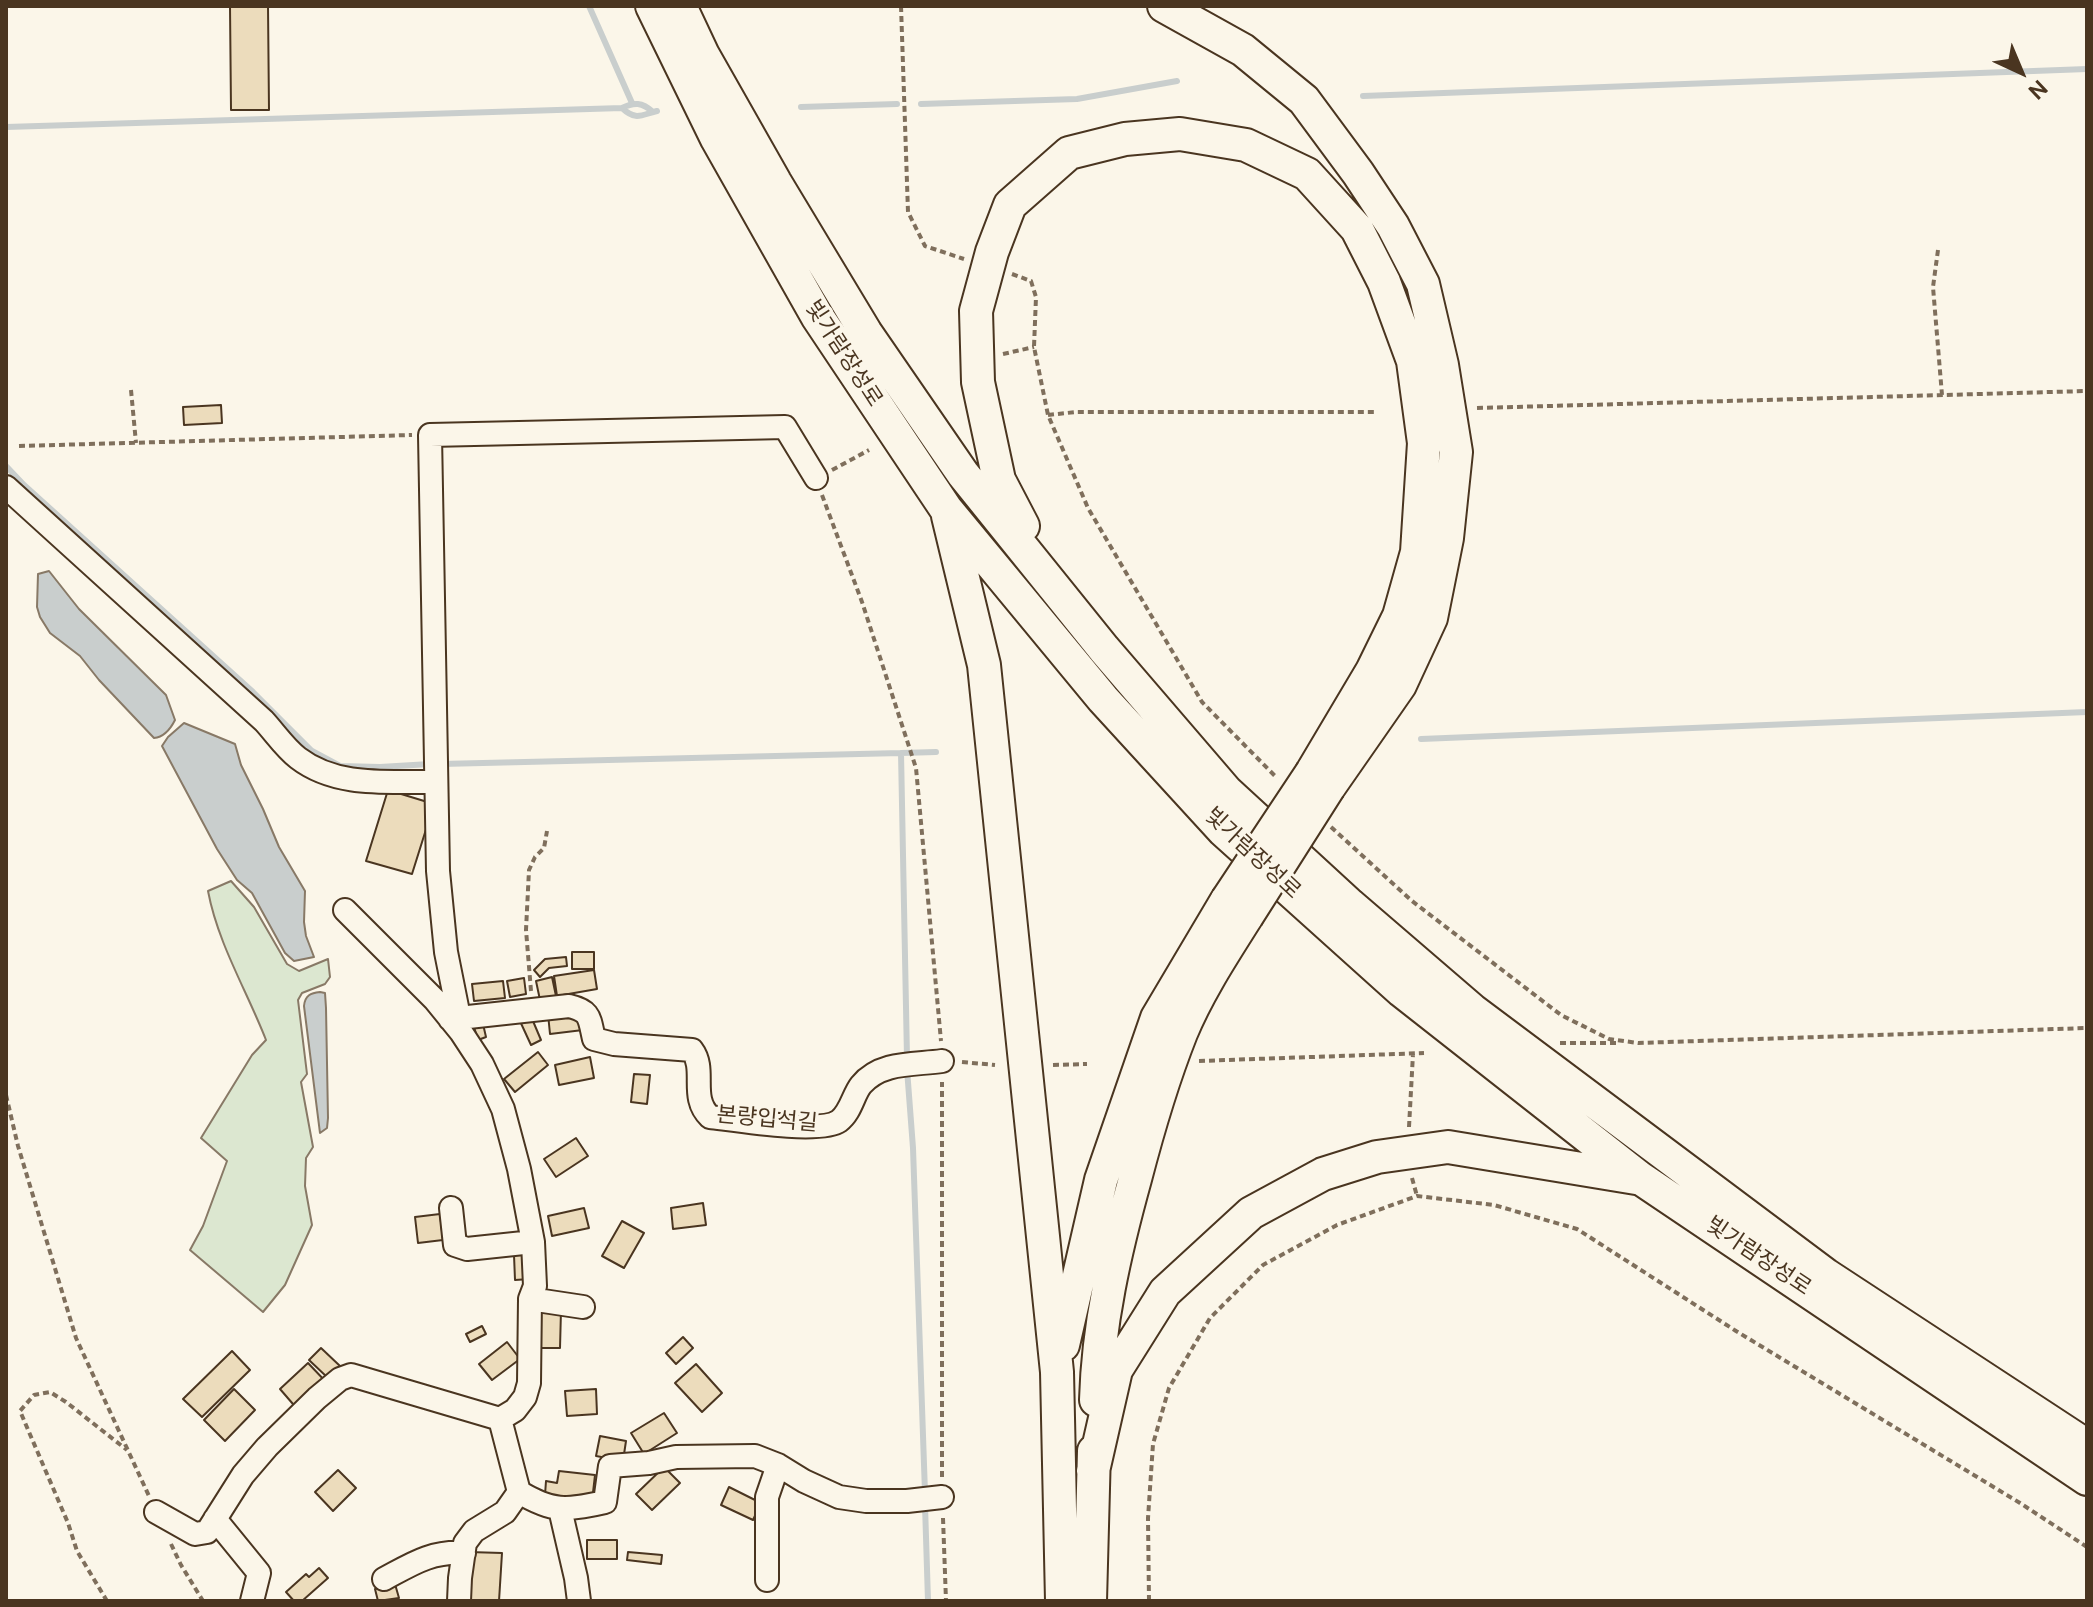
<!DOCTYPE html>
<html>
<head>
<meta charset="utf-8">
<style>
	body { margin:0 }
	#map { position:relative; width:2093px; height:1607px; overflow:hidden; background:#fbf6e9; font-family:"DM Sans",sans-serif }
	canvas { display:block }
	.frame { position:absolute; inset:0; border:8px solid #4a3520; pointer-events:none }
	.north { position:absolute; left:1981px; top:32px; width:80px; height:80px; -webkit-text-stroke:6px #fbf6e9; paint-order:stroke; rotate:136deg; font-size:22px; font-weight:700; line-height:32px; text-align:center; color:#4a3520 }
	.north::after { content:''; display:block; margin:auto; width:28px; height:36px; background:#4a3520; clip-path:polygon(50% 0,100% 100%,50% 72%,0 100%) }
</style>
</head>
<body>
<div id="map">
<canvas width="2093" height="1607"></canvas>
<div class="frame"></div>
<div class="north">N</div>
</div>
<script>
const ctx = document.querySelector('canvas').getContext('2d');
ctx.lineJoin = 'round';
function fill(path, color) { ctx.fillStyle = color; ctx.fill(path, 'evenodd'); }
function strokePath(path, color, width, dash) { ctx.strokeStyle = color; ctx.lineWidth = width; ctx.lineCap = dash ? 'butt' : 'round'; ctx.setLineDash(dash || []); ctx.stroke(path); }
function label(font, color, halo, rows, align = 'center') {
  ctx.font = font + ' "DM Sans","Noto Sans KR",sans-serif'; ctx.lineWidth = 6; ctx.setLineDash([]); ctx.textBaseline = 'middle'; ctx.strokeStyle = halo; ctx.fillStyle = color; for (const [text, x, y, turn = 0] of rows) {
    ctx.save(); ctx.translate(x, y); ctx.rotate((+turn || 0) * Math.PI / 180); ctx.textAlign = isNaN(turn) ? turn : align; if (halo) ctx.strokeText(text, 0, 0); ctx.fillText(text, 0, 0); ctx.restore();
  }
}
const green = new Path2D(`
	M231 881 254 907 287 964 299 971 328 959 330 977 325 984 302 993 298 1000 307 1074 301 1082 313 1147 306 1158 305 1186 312 1225 285 1285 263 1312 190 1250 203 1226 227 1161 201 1138 252 1055 266 1040C247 991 218 944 208 891Z`);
fill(green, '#dce7d0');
strokePath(green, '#887966', 2);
const water = new Path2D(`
	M49 571 79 609 166 695 175 720C171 728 164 737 154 738L99 680 80 656 50 633 40 617 37 607 38 574Z
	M184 723 235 744 241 765 263 809 279 847 305 891 304 922 306 936 314 957 294 961 285 953 252 893 237 880 217 849 162 746 168 737Z
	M320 992 325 993 326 1008 328 1118 327 1128 320 1133 304 1006C305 995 311 993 320 992Z`);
fill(water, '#c9cecd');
strokePath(water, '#887966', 2);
strokePath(new Path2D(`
	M589 6 632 103
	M1363 96 2087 69
	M921 104 1077 99 1177 81
	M801 107 897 104
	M622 108C634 102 642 102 653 112
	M6 127 622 108C636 121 641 115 657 111
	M6 466 24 485 253 692 312 751 340 766 380 767 430 764
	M1421 739 2087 712
	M901 753 936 752
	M441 764 901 753 907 1058
	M907 1069 913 1148 925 1493
	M925 1505 928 1601`), '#c9cecd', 6);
const building = new Path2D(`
	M230 6H268L269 110H231Z
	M221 405 222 423 184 425 183 407Z
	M388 790 434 804 412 874 366 861Z
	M572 952H594V969H572Z
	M566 957 567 966 549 968 540 977 534 970 545 959Z
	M594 970 597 989 557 996 554 976Z
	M552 977 556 996 540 1000 536 981Z
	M524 978 526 994 510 997 507 981Z
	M503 981 505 998 474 1001 472 984Z
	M580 1010 583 1030 550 1034 548 1014Z
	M530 1014 541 1040 531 1045 519 1019Z
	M483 1024 486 1037 478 1040 474 1027Z
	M538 1052 548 1065 515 1092 504 1079Z
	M590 1057 594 1078 559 1085 555 1065Z
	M634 1074 650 1075 647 1104 631 1102Z
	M576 1138 588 1156 556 1177 544 1159Z
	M703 1203 706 1225 673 1229 671 1208Z
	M584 1208 589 1228 552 1236 548 1216Z
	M440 1214 443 1240 418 1243 415 1217Z
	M622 1221 644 1233 624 1268 602 1256Z
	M528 1254 530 1279 515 1280 514 1255Z
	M540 1309 561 1310 560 1348H539Z
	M482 1326 486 1334 470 1342 466 1334Z
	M683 1337 693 1348 676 1364 666 1353Z
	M507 1342 520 1359 492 1380 479 1364Z
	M321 1348 340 1366 328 1378 309 1360Z
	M232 1351 250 1370 202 1417 183 1399Z
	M308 1363 328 1384 299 1411 280 1389Z
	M696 1364 722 1393 702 1412 675 1383Z
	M234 1389 255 1410 225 1441 204 1420Z
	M596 1389 597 1414 567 1416 565 1391Z
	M664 1413 677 1433 644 1454 631 1433Z
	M600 1436 626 1441 623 1461 596 1456Z
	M664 1467 680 1483 652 1510 636 1494Z
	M338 1470 356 1488 333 1511 315 1492Z
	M559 1471 595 1475 592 1501 545 1495 546 1481 557 1483Z
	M729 1487 761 1503 753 1520 721 1505Z
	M587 1540H617V1559H587Z
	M469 1552 502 1553 499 1601H466Z
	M628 1552 662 1555 661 1564 627 1560Z
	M319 1568 328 1578 302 1601H294L286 1592 306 1574 309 1577Z
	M395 1584 399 1598 378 1601 375 1589Z`);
fill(building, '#ecdcbc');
strokePath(building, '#4a3520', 2);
const minor = new Path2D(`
	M816 478 785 427 430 435 438 871 446 952 457 1007 450 1019 569 1006C591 1011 589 1018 594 1039L614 1044 692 1050C707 1070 689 1097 710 1117 735 1120 821 1134 839 1121 851 1112 853 1095 861 1085 881 1061 915 1065 942 1061
	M6 487 264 721C275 733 285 748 298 758 337 788 389 781 436 782
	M345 910 435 1000 461 1032 482 1064 503 1109 519 1169 533 1242 535 1286 530 1299 529 1383 525 1397 515 1410 500 1419 519 1492C554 1513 566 1510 605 1502L610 1466 649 1463 676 1457 755 1456 778 1465 804 1481 839 1497 866 1501H907L942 1497
	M451 1208 455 1245 467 1249 533 1242
	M530 1299 583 1307
	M560 1509 576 1578 579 1601
	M156 1512 195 1534 207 1532 243 1475 267 1447 317 1398 340 1379 351 1375 500 1419
	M215 1519 259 1573 252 1601
	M384 1579C412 1564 431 1551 464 1553
	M767 1580V1497L778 1465
	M459 1601 460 1578 465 1543 474 1531 505 1512 519 1492`);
const highway = new Path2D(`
	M652 6 717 139 817 316 946 509 1103 699 1223 830 1402 991 1640 1178 2087 1479
	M680 6 703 55 775 182 866 333 963 474 1104 649 1226 791 1350 905 1472 1010 1826 1275 2087 1446
	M1164 6 1243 50 1304 100 1358 173 1393 226 1423 284 1442 365 1456 452 1447 538 1431 618 1400 685 1329 787
	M948 516 984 665 1057 1372 1062 1601
	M1023 526 999 480 978 382 976 311 992 252 1010 205 1069 153 1125 139 1180 134 1246 145 1307 174 1357 229 1384 282 1413 361 1424 443 1417 552 1399 616 1372 671 1312 772
	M1063 1345 1101 1180 1157 1018 1227 900
	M1096 1400C1098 1325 1115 1251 1135 1179 1148 1129 1162 1081 1181 1033 1198 992 1223 954 1247 916
	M1093 1471 1116 1370 1165 1292 1251 1213 1323 1174 1377 1157 1448 1147 1636 1178
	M1090 1601 1094 1451`);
strokePath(minor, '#4a3520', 26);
strokePath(highway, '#4a3520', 36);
strokePath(new Path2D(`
	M901 6 908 212 925 246 964 259
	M1938 250 1933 287 1942 395
	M1012 274 1031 281 1036 297 1034 347 1048 415 1088 508 1202 702 1277 778
	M1003 354 1034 347
	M131 390 136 443
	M1477 408 2087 391
	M1048 415 1076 412H1376
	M19 446 412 435
	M832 470 869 450
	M822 495 862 602 916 768 941 1041
	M1331 827 1412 901 1561 1015 1609 1039 1638 1043 2087 1028
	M531 991 526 930 529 870 535 857 544 848 547 831
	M1560 1043H1619
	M1199 1061 1424 1053
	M962 1062 995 1065
	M1053 1065 1087 1064
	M6 1095 18 1146 76 1338 149 1496
	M1409 1127 1413 1054
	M1412 1178 1417 1196
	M942 1477V1082
	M943 1518 946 1601
	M171 1544 181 1565 203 1601
	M107 1601 77 1551 68 1523 20 1411 34 1395 50 1392 66 1402 127 1450
	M1149 1601 1148 1518 1153 1444 1169 1388 1210 1318 1263 1265 1337 1225 1417 1196 1494 1205 1577 1229 1736 1331 2020 1503 2087 1547`), '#7f6f5c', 4, [6, 4]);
strokePath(minor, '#fbf6e9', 22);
strokePath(highway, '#fbf6e9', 32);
const highwayBridge = new Path2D(`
	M1227 900 1312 772
	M1247 916 1329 787`);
strokePath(highwayBridge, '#4a3520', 36, []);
strokePath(highwayBridge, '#fbf6e9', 32);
label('22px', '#4a3520', '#fbf6e9', [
	["빛가람장성로",843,354,57],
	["빛가람장성로",1252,854,43],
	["본량입석길",767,1120,5],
	["빛가람장성로",1758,1257,34]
]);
</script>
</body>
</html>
